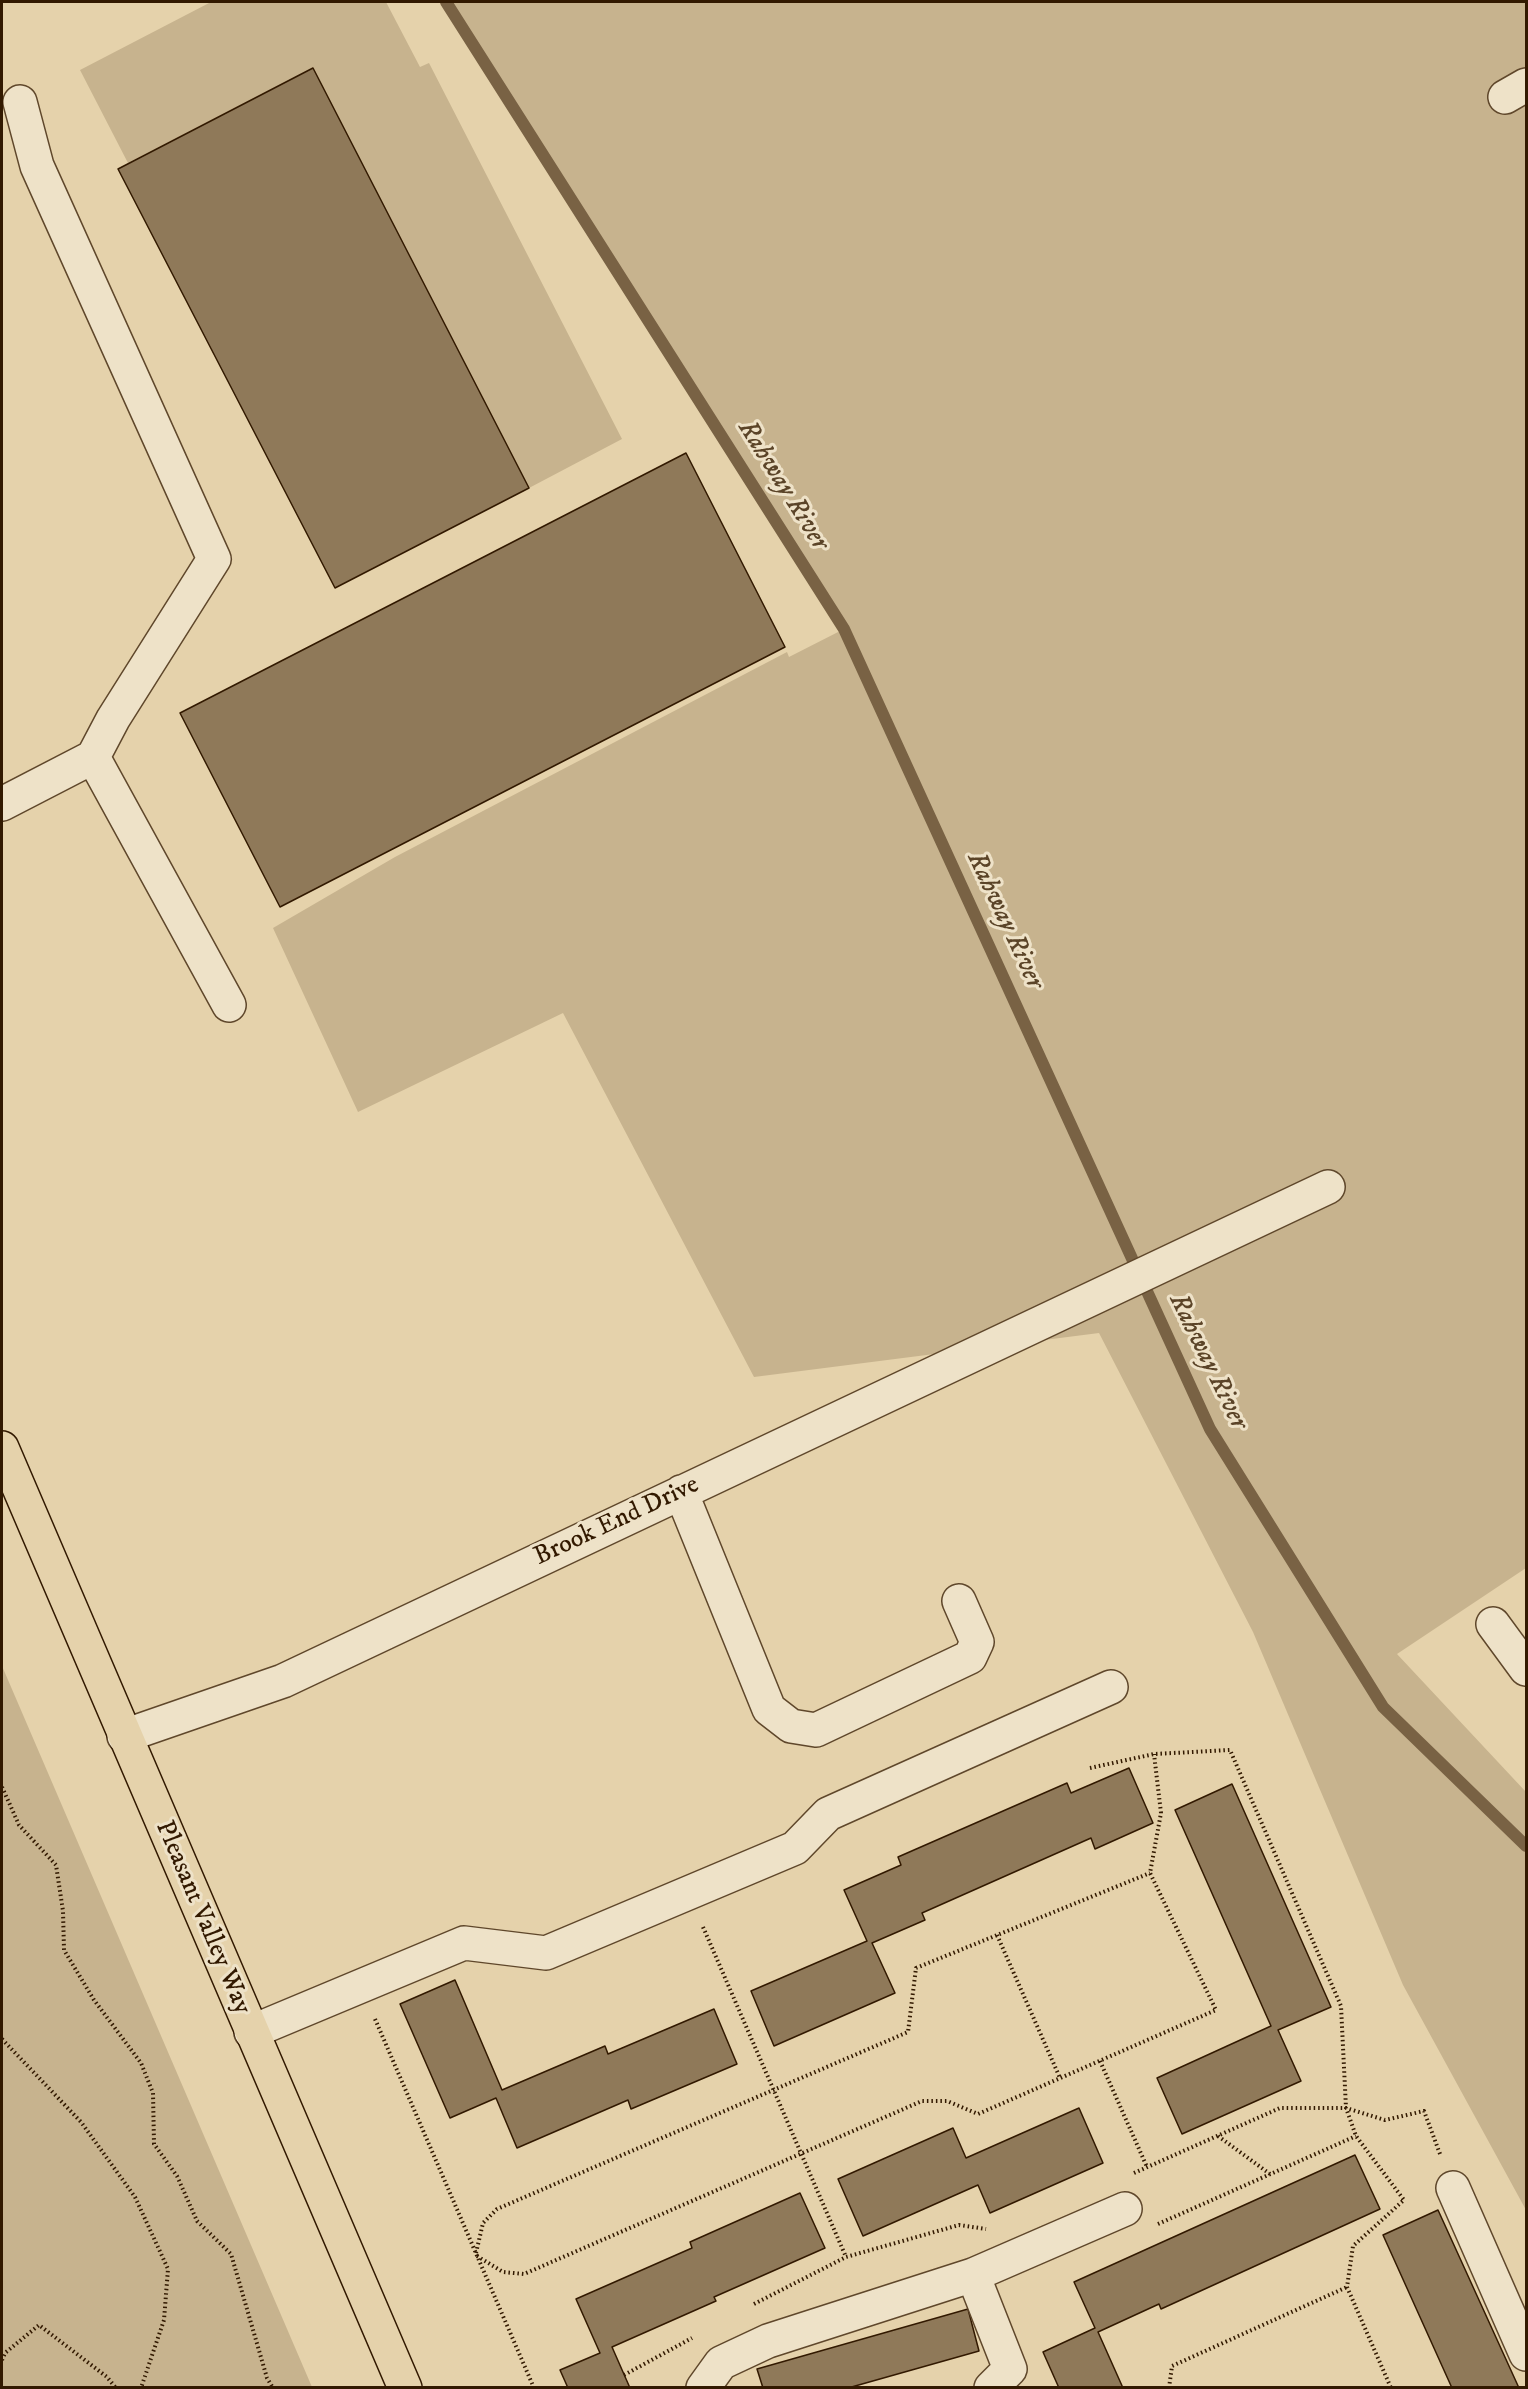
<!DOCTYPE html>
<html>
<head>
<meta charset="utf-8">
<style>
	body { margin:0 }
	#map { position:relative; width:1528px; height:2389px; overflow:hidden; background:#e5d2ab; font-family:"IM FELL DW Pica",serif }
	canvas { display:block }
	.frame { position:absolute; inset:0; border:3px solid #321900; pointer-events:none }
</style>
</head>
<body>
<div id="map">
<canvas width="1528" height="2389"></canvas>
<div class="frame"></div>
</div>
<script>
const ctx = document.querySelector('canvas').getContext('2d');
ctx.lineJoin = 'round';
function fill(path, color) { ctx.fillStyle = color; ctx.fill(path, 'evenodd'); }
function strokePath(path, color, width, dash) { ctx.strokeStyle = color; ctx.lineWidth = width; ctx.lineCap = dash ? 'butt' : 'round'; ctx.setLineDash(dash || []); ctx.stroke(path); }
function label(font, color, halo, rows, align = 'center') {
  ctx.font = font + ' "IM FELL DW Pica",serif'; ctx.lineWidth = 6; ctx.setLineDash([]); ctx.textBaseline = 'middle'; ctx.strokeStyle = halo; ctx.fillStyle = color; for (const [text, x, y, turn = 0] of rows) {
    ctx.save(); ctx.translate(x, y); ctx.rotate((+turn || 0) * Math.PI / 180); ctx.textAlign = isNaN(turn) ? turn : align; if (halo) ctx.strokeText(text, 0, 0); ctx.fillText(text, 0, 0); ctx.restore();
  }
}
fill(new Path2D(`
	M211 2H386L420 67 429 63 622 439 529 488 313 68 128 163 80 70Z
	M446 2H1526V1568L1397 1654 1526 1792V2210L1403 1985 1253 1632 1099 1333 754 1377 563 1013 358 1112 273 928 395 857 787 652 789 657 844 629Z
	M2 1666 312 2387H2Z`), '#c7b38e');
strokePath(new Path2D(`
	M446 2 844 629 1210 1429 1383 1707 1526 1846`), '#796244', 12);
const building = new Path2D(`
	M313 68 529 488 335 588 118 169Z
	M686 453 785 647 280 907 180 713Z
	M1129 1768 1153 1823 1095 1849 1091 1838 922 1913 925 1920 872 1943 895 1993 774 2046 751 1991 867 1941 844 1890 901 1865 898 1857 1067 1783 1071 1793Z
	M1232 1784 1331 2007 1278 2030 1301 2081 1182 2134 1157 2078 1271 2026 1175 1810Z
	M455 1980 502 2090 605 2046 608 2054 714 2009 737 2064 631 2109 628 2100 517 2148 496 2098 450 2118 400 2004Z
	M1079 2108 1103 2163 990 2213 978 2185 863 2236 838 2179 953 2128 966 2158Z
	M1355 2155 1380 2209 1161 2309 1159 2304 1098 2332 1123 2388H1059L1043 2352 1095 2328 1074 2282Z
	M800 2193 825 2248 714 2297 716 2301 612 2347 630 2388H568L560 2370 600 2353 576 2299 692 2248 690 2242Z
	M1438 2210 1519 2388H1452L1383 2235Z
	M968 2309 979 2351 848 2388H763L757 2369Z`);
fill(building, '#8f7959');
strokePath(building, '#321900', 1.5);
const minor = new Path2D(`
	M1505 97 1526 85
	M93 757 229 1005
	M2 804 93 757 113 719 214 559 37 166 20 102
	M681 1492 769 1709 791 1726 816 1730 970 1657 977 1642 959 1601
	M1493 1624 1526 1669
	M124 1736 283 1681 1328 1187
	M251 2032 464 1943 546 1953 795 1848 828 1814 1111 1687
	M1453 2188 1526 2354
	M973 2275 1010 2369 991 2388
	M703 2388 721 2363 768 2341 973 2275 1125 2209`);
const major = new Path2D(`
	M2 1448 405 2388`);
strokePath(minor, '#5f472b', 36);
strokePath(major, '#321900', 36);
strokePath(new Path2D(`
	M1090 1768 1154 1754 1230 1750 1341 2006 1346 2108 1356 2136 1404 2200 1353 2246 1347 2287 1391 2388
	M2 1787 19 1825 56 1865 63 1911 64 1950 94 2000 141 2063 153 2093 154 2144 177 2176 197 2221 231 2254 267 2378 273 2388
	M703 1927 846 2257
	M997 1935 1060 2078
	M375 2019 534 2388
	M2 2039 81 2122 135 2197 168 2269 164 2320 141 2388
	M1100 2061 1147 2167
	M1218 2136 1270 2174
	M1134 2173 1280 2108H1346L1385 2120 1424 2111 1440 2154
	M1158 2224 1356 2136
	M476 2253 483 2223 497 2209 908 2032 916 1968 1150 1873
	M477 2256 503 2272 524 2274 922 2101H947L978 2114 1216 2010 1150 1873 1161 1813 1154 1754
	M754 2304 846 2257 959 2225 986 2229
	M2 2360 5 2353 39 2325 107 2377 116 2388
	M624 2375 692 2338
	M1169 2388 1172 2366 1347 2287`), '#321900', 4, [1.5, 3]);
strokePath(minor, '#eee2c8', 33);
strokePath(major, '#e5d2ab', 33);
label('26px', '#321900', '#eee2c8', [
	["Brook End Drive",617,1522,-25],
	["Pleasant Valley Way",202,1918,67]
]);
label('italic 27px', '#5b4428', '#eee2c8', [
	["Rahway River",782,486,58],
	["Rahway River",1004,921,65],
	["Rahway River",1207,1362,64]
]);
</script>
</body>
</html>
